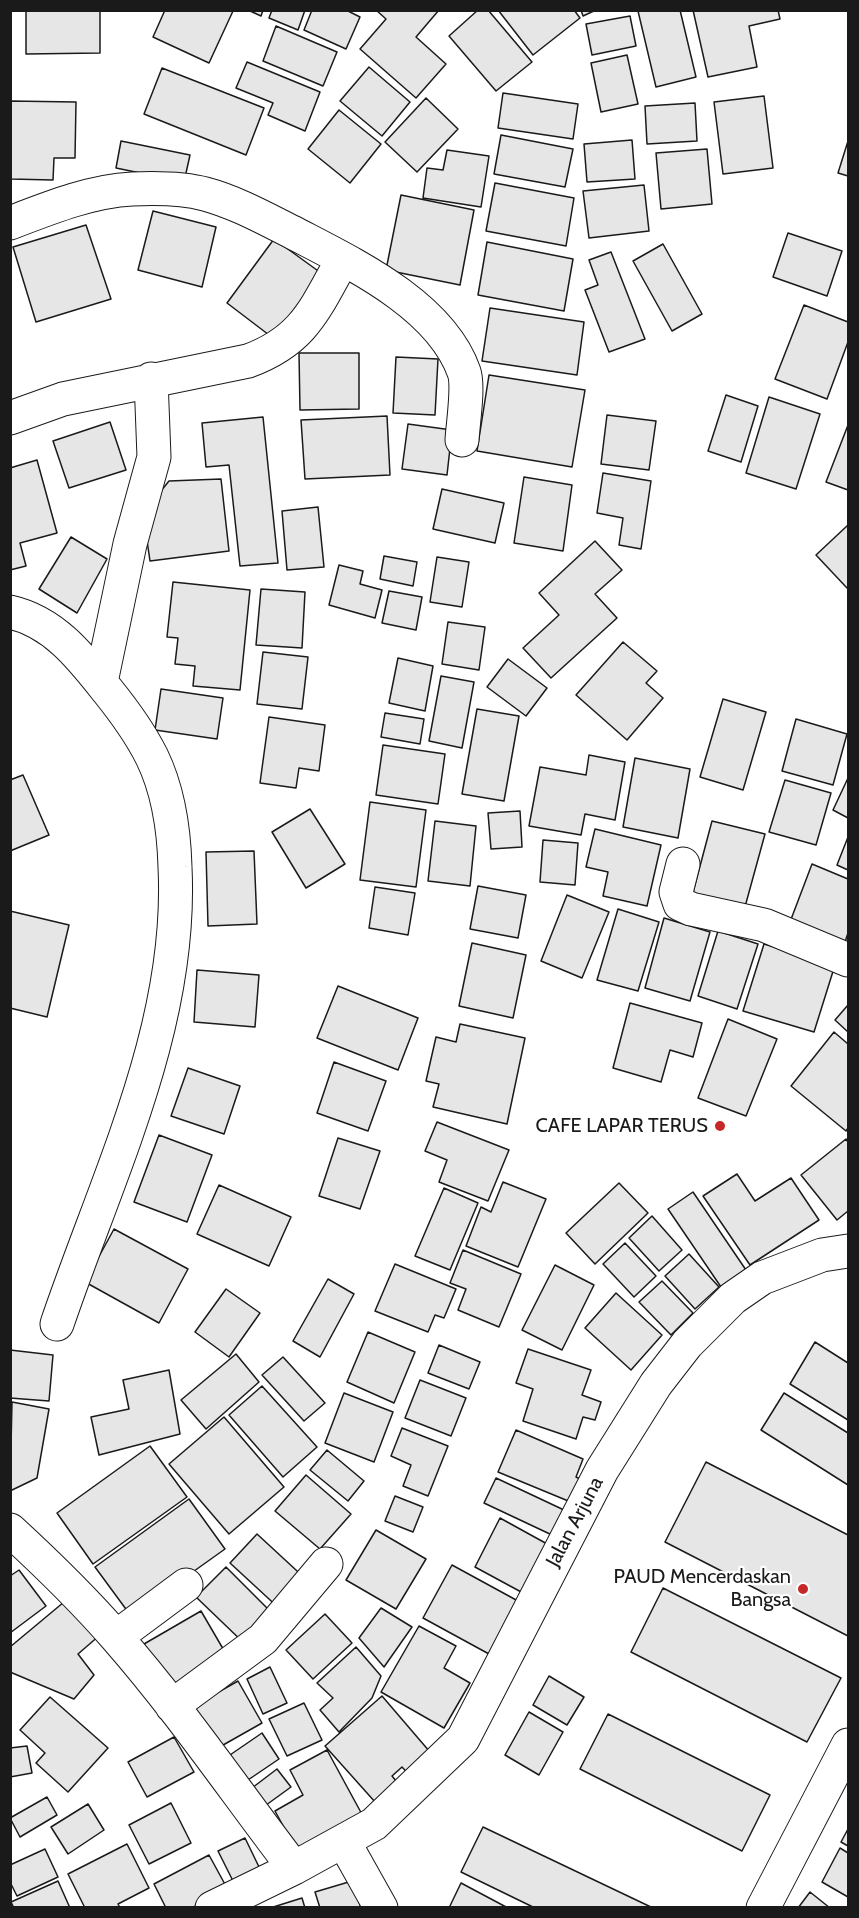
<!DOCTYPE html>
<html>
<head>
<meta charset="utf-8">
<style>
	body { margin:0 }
	#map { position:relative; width:859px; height:1918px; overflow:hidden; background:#fff; font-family:Cabin,sans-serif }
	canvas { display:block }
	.frame { position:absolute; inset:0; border:12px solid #1a1a1a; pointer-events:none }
</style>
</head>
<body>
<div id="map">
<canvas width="859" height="1918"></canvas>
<div class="frame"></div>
</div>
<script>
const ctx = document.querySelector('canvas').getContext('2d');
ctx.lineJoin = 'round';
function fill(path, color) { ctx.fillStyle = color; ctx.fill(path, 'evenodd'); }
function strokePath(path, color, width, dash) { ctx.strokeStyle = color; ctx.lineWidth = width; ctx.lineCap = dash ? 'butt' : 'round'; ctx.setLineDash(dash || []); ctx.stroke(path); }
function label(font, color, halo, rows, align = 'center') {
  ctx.font = font + ' Cabin,sans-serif'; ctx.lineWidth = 4.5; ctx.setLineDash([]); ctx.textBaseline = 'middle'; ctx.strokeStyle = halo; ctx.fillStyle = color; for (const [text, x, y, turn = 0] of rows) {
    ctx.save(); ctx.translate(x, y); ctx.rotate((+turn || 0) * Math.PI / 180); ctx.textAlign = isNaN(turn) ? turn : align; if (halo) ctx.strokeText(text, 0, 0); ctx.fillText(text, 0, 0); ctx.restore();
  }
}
const building = new Path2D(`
	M26 10H100V53L26 54Z
	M165 10 233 11 209 63 153 37Z
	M248 10H263L261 16Z
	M272 10H305L298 30 269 18Z
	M312 10H346L360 17 346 49 304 30Z
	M376 10H439L416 37 446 64 416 98 360 49 386 19Z
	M478 10H488L532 62 496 91 449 36Z
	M498 10H574L580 18 533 55Z
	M581 10H596L583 16Z
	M680 10 696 77 656 87 638 11Z
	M693 10H778L780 19 749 26 757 67 708 77Z
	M630 16 636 46 592 55 586 24Z
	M276 26 337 52 323 86 263 61Z
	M627 55 638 104 601 112 591 63Z
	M247 62 320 92 305 131 268 115 273 103 236 88Z
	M369 67 410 102 382 136 340 101Z
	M162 68 264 108 246 155 144 114Z
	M503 93 578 104 573 139 498 128Z
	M764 96 773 168 723 174 714 102Z
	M426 98 458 129 417 172 385 142Z
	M10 101 76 102 75 158H54L53 180 10 179Z
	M695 103 697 141 647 144 645 106Z
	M339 110 381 144 350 183 308 149Z
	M501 135 573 149 565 187 494 174Z
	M632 140 635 179 587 182 584 144Z
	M121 141 190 155 184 182 116 168Z
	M848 141V176L838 173Z
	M707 149 712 204 661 209 656 153Z
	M447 150 489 156 481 207 423 198 427 168 443 170Z
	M495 183 574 198 566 246 486 231Z
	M644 185 649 231 589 238 583 191Z
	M401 195 474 210 460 285 386 270Z
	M153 211 216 227 202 287 138 270Z
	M86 225 111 299 36 322 13 247Z
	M788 233 842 251 827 296 773 277Z
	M274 239 321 273 273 338 227 303Z
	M487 242 573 259 564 311 478 295Z
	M663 244 702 314 672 331 633 261Z
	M611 252 645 339 609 352 585 290 598 285 589 260Z
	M804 305 848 322V342L827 399 775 379Z
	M490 308 584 322 577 375 482 361Z
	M299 353H359V409L300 410Z
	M396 357 438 359 435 415 393 413Z
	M489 375 585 390 572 467 477 451Z
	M726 395 758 406 741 462 708 451Z
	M769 397 820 414 796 489 746 473Z
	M607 415 656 421 649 470 601 464Z
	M387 416 390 475 305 479 301 420Z
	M263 417 278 563 240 566 229 465 206 467 202 423Z
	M110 422 126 470 69 488 53 441Z
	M408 424 452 430 447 475 402 469Z
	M848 425V490L826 482Z
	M37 460 57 533 20 543 26 566 10 570V468Z
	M603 473 651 481 641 549 619 545 623 518 597 513Z
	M524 477 572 485 563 551 514 543Z
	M221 479 229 551 150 561 143 513 169 481Z
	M442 489 504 503 495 543 433 529Z
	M318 507 324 567 287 570 282 511Z
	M848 525V587L847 588 816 555Z
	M71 537 107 559 77 613 39 589Z
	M595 541 622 570 595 594 617 618 551 678 523 648 559 615 539 593Z
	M384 556 417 562 413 586 380 579Z
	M437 557 469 562 462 607 430 602Z
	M339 565 363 571 360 584 382 590 375 618 329 605Z
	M173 582 250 590 240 690 193 686 195 666 175 664 178 638 167 637Z
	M261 589 305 592 302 648 256 645Z
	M389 591 422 597 416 630 382 623Z
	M448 622 485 627 479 670 442 664Z
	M623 642 657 671 646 683 663 698 627 740 576 695Z
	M263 652 308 657 302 709 257 704Z
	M398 658 433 666 425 711 389 703Z
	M508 659 547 688 526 716 487 687Z
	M441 676 474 682 462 748 429 741Z
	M161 689 223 698 217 739 155 730Z
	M723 699 766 712 743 790 700 777Z
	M477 709 519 716 504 801 462 794Z
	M385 713 424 719 420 744 381 737Z
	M269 717 325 725 319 771 299 768 296 788 260 783Z
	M796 719 847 734 833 785 782 771Z
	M383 745 445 754 438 804 376 795Z
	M589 755 625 762 615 820 585 814 581 835 529 826 540 767 586 775Z
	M635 758 690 769 678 838 623 827Z
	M23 775 49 835 10 851V780Z
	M848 778V818L833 810Z
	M785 780 831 793 816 845 769 832Z
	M370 802 426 810 416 887 360 880Z
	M310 809 345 864 306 888 272 832Z
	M520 811 522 847 491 849 488 813Z
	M435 821 476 826 470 886 428 881Z
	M712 821 765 834 743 914 691 900Z
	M595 829 661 845 647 906 603 896 608 872 586 867Z
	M848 837V870L837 865Z
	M543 840 578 843 575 885 540 882Z
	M254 851 257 924 208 926 206 852Z
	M812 864 848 879V933L845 942 790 922Z
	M478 886 526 895 518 938 470 929Z
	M375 887 415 893 408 935 369 928Z
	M567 895 609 912 582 978 541 961Z
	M618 909 659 922 638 991 597 980Z
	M10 911 69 925 47 1017 10 1008Z
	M664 918 710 932 690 1001 645 988Z
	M718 931 758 944 737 1009 698 996Z
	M472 943 526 955 513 1018 459 1006Z
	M764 944 835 965 814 1032 743 1011Z
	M197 970 259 975 255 1027 194 1022Z
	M338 986 418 1018 398 1070 317 1038Z
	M630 1003 702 1023 693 1057 670 1050 661 1082 613 1068Z
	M848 1005V1032L835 1020Z
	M728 1019 777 1039 746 1116 698 1098Z
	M460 1024 525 1038 507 1124 433 1107 439 1084 426 1081 436 1037 456 1042Z
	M834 1032 848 1044V1128L846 1131 791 1086Z
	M334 1062 386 1081 368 1131 317 1113Z
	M188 1068 240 1086 224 1134 171 1116Z
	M437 1122 509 1150 488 1201 439 1182 447 1160 425 1151Z
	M159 1135 212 1155 187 1222 134 1202Z
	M338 1138 380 1151 360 1209 319 1196Z
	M846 1139 848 1142V1211L837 1220 801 1175Z
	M737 1174 755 1201 791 1178 819 1220 750 1265 703 1196Z
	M503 1182 546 1199 518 1267 466 1246 481 1207 491 1212Z
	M619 1183 648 1213 595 1264 566 1233Z
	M219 1185 291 1217 269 1266 197 1234Z
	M444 1188 478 1203 450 1270 415 1256Z
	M693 1192 746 1270 721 1287 668 1209Z
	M652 1216 682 1250 659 1271 629 1238Z
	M114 1229 188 1269 159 1323 85 1282Z
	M625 1243 656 1276 634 1297 603 1264Z
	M463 1250 521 1274 499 1327 458 1310 466 1289 450 1283Z
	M689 1254 719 1287 695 1309 665 1276Z
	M395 1264 456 1289 444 1318 435 1315 428 1332 375 1311Z
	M555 1265 594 1285 562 1350 522 1330Z
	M328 1279 354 1294 320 1357 293 1341Z
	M662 1281 693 1313 671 1335 639 1302Z
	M226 1289 260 1313 229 1357 195 1332Z
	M616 1293 662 1335 631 1370 585 1328Z
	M368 1332 415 1352 394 1403 347 1382Z
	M815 1342 848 1363V1420L790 1384Z
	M439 1345 480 1362 469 1389 428 1373Z
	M528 1349 591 1370 582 1395 601 1402 595 1420 583 1417 576 1439 523 1421 533 1389 516 1383Z
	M10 1350 53 1355 49 1401 10 1398Z
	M236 1354 259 1382 206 1429 181 1400Z
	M283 1357 325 1403 304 1421 262 1375Z
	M169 1370 180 1434 99 1455 91 1417 129 1409 123 1380Z
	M420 1380 466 1398 451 1436 405 1418Z
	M262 1386 317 1447 283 1477 229 1415Z
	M344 1393 393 1412 374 1462 325 1443Z
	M784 1393 848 1433V1485L761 1430Z
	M12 1402 49 1409 37 1478 10 1491Z
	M224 1417 284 1487 229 1534 169 1464Z
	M402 1428 448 1446 428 1496 403 1486 411 1465 391 1456Z
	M516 1430 583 1459 576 1477 587 1482 578 1505 498 1472Z
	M150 1446 187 1497 93 1564 57 1513Z
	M327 1450 364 1481 348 1501 310 1470Z
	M706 1462 848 1535V1636L665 1542Z
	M306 1475 351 1514 320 1549 275 1511Z
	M496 1478 564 1510 552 1535 484 1503Z
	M395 1496 423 1507 413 1532 385 1521Z
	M189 1499 225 1549 131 1616 95 1567Z
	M500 1518 549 1545 523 1593 475 1567Z
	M376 1530 426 1559 396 1609 346 1580Z
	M257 1534 309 1582 282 1611 230 1563Z
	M452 1565 518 1601 489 1654 423 1618Z
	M226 1567 275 1616 247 1646 196 1597Z
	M19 1570 46 1606 10 1633V1576Z
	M663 1588 841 1678 807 1742 631 1652Z
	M64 1602 100 1635 78 1654 94 1675 74 1699 10 1672V1647Z
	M381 1608 412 1627 384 1667 359 1638Z
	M201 1611 229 1659 173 1692 144 1644Z
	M325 1614 352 1643 313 1679 286 1650Z
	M419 1626 456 1646 444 1668 470 1683 444 1728 381 1692Z
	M356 1647 381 1676 372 1698 339 1732 320 1710 333 1698 317 1683Z
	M270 1667 287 1703 263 1714 247 1679Z
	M549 1676 584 1697 567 1725 533 1705Z
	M238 1681 262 1723 209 1753 185 1711Z
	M382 1696 436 1759 413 1779 402 1767 392 1776 406 1793 384 1812 325 1746Z
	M50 1697 108 1748 68 1792 36 1763 45 1753 20 1730Z
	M304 1703 322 1740 287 1756 269 1719Z
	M529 1712 563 1732 539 1775 505 1755Z
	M608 1714 770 1795 742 1851 580 1769Z
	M262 1733 279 1759 245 1782 227 1757Z
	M174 1737 194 1772 147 1797 128 1762Z
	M27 1746 32 1773 10 1777V1748Z
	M327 1750 364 1818 299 1855 275 1811 303 1795 290 1770Z
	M277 1769 291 1787 262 1808 248 1791Z
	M47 1797 57 1815 20 1837 10 1818Z
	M171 1803 191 1843 149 1864 129 1825Z
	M88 1804 104 1830 68 1854 51 1827Z
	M483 1827 653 1908H535L461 1872Z
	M848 1829V1846L841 1842Z
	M245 1838 260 1869 234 1883 218 1851Z
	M127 1844 149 1888 118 1904 120 1908H85L68 1874Z
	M840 1848 848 1853V1897L822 1882Z
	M45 1849 58 1877 17 1896 10 1882V1865Z
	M209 1855 227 1888 192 1908H166L154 1884Z
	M58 1881 70 1908H14L11 1902Z
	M352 1881 361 1908H320L315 1892Z
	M461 1883 508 1908H449Z
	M810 1892 830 1908H798Z
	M302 1898 305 1908H270Z`);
fill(building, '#e6e6e6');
strokePath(building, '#1a1a1a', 1.5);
const minor = new Path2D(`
	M10 223C49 208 91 191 132 189 155 188 183 188 205 194 235 202 264 218 292 232 351 263 440 304 464 372 469 386 463 423 462 440
	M10 418 63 399 248 361C305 340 315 308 343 259
	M10 612C54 622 81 657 107 690 124 711 140 733 152 757 169 792 174 830 175 867 183 1027 107 1176 57 1324
	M101 682 130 544 154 457 151 379
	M683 864 676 892 680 904 691 909 764 925 848 960
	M10 1530C47 1564 83 1599 116 1637 180 1710 235 1791 294 1868
	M116 1637 186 1585
	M172 1706 263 1639 326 1564
	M344 1842 381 1908
	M212 1908 294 1868 374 1824 463 1739 602 1470 656 1384 687 1344 733 1298 762 1278 822 1255 848 1251
	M763 1908 848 1745`);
strokePath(minor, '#1a1a1a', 35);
strokePath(minor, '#fff', 33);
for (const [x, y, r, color] of [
	[720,1126,6,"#c62828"],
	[803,1589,6,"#c62828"]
]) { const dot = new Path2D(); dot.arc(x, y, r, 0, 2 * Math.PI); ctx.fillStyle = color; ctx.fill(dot); strokePath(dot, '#fff', 2); }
label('20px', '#1a1a1a', '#fff', [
	["CAFE LAPAR TERUS",708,1126],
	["PAUD Mencerdaskan",791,1577],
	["Bangsa",791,1600]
], 'right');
label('20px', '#1a1a1a', '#fff', [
	["Jalan Arjuna",575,1522,-62]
]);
</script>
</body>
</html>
